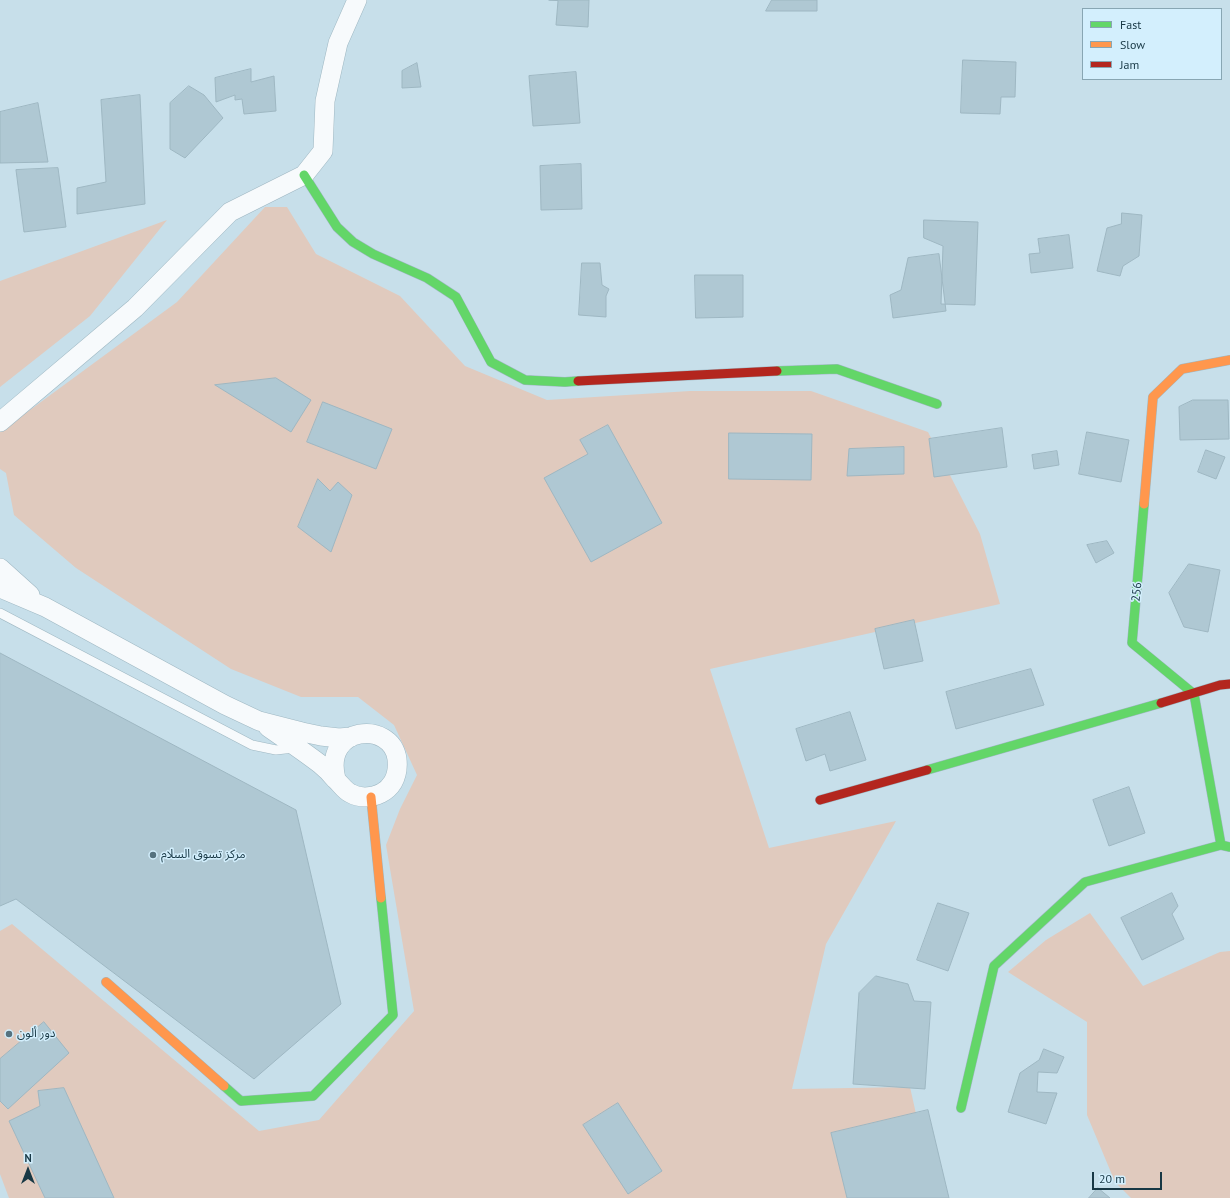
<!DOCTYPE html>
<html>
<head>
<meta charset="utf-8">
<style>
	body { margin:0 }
	#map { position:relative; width:1230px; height:1198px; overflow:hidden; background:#c7dfea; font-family:"PT Sans",sans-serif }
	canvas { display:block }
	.legend { position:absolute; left:1082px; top:8px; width:140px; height:72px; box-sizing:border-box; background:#d3effd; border:1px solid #88a6b3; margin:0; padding:5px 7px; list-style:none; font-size:12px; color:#183845 }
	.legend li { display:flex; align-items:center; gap:8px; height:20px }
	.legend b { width:20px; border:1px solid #88a6b3 }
	.north { position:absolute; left:8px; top:1150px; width:40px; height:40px; -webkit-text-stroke:3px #d3effd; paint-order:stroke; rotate:0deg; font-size:11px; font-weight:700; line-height:16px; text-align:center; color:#183845 }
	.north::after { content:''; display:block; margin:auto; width:14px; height:18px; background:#183845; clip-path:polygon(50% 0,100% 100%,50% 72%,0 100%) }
	.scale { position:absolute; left:1092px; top:1172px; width:70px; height:18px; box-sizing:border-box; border:2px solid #183845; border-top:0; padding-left:5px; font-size:12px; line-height:14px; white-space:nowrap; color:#183845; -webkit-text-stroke:3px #d3effd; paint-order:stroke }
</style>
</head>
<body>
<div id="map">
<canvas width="1230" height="1198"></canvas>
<ul class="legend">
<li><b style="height:5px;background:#63d668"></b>Fast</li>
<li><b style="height:5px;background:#ff974d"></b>Slow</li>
<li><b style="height:5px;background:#b3261e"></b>Jam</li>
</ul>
<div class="north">N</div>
<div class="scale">20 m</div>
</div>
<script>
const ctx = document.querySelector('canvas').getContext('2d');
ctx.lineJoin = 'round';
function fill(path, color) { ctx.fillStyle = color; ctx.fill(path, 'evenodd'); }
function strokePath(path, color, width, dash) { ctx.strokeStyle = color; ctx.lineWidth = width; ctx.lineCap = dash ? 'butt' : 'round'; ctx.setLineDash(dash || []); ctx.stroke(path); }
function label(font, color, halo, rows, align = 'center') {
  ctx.font = font + ' "PT Sans","Noto Sans Arabic",sans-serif'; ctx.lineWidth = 3; ctx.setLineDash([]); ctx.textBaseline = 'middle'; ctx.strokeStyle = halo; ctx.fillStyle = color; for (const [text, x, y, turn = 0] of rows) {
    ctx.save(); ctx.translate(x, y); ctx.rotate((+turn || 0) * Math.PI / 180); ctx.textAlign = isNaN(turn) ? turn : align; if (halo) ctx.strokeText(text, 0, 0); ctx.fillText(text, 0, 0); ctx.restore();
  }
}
fill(new Path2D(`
	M265 207H287L316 254 400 296 465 366 547 400 690 391H811L928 432 980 534 1000 604 710 669 769 848 896 821 826 944 792 1089 910 1087 932 1185 896 1198H9L0 1174V931L12 924 259 1131 319 1120 414 1011 386 845 400 809 417 775 394 725 358 697H301L231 669 76 568 14 515 6 473 0 469V432L177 302Z
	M167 220 90 316 0 387V281Z
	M1090 913 1143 986 1220 952 1230 951V1198H1131L1115 1182 1087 1115V1022L1008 972 1046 940Z`), '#e0cabe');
const building = new Path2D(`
	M549 0H589L588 27 556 25 558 1Z
	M772 0H817V11H766Z
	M963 60 1016 62 1015 97H1001L1000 114 961 113Z
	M417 63 421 87 402 88V71Z
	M251 69V82L274 76 276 111 244 114 242 99 235 100V95L216 102 215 78Z
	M576 72 580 123 533 126 529 76Z
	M189 86 204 95 223 118 185 158 170 149V103Z
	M140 95 145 204 77 214V188L106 182 101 100Z
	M38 103 48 162 0 163V112Z
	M581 164 582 209 541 210 540 166Z
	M58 168 66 227 24 232 16 170Z
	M1122 213 1142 215 1139 256 1123 266 1120 276 1097 271 1107 228 1121 224Z
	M924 220 978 222 975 305 941 304 943 246 924 238Z
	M1069 235 1073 268 1031 273 1029 254 1040 253 1038 239Z
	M939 254 946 311 893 318 890 295 901 290 908 258Z
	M582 263H600L602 285 609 289 606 296V317L579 315Z
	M695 275H743V317L696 318Z
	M276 378 311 400 291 432 215 385Z
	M1193 400H1228L1229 439 1180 440 1179 407Z
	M323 402 392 429 376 469 307 442Z
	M608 425 662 523 591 562 544 478 588 454 580 440Z
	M1002 428 1007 467 934 477 929 439Z
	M1087 432 1129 440 1121 482 1079 474Z
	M729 433 812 434 811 480 729 479Z
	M904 447V474L847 476 849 449Z
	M1206 450 1225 457 1216 479 1198 472Z
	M1057 451 1059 465 1034 469 1032 455Z
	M318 479 330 491 338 482 352 495 331 552 298 527Z
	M1107 541 1114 553 1096 563 1087 545Z
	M1189 564 1220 570 1208 632 1184 627 1169 593Z
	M914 620 923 661 884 669 875 629Z
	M0 653 296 810 341 1004 254 1079 16 899 0 906Z
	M1031 669 1044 705 956 729 946 692Z
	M850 712 866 760 830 771 825 754 806 761 796 729Z
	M1129 787 1145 833 1109 846 1093 800Z
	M1172 893 1178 906 1172 914 1184 939 1142 960 1121 918Z
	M938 903 969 913 948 971 917 960Z
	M876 976 908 984 914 1001 931 1002 925 1089 853 1084 859 993Z
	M44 1022 69 1053 8 1109 0 1101V1059Z
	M1044 1049 1064 1057 1057 1073 1038 1072 1037 1092 1057 1093 1046 1124 1008 1112 1020 1073 1039 1060Z
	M64 1088 114 1198H45L9 1121 40 1106 38 1091Z
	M618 1103 662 1171 628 1194 583 1125Z
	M928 1110 949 1198H847L831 1133Z
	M1098 1188 1110 1198H1089Z`);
fill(building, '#afc8d3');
strokePath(building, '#9eb7c2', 1);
const lane = new Path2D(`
	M0 613 252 745 276 750 294 748`);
const street = new Path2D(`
	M0 422 135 308 230 212 304 175 323 151 325 101 338 43 357 0
	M0 568 30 595
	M0 588 45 607 225 705 259 721 302 732 321 736 339 738 351 737
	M268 727C285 739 303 751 320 764 325 768 331 774 335 779 341 784 344 790 350 793 355 796 360 797 365 797 376 797 387 792 393 782 397 775 398 768 397 759 392 720 322 725 336 779`);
const fast = new Path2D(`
	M304 175 337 227 353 242 373 254 427 278 456 297 491 362 525 380 565 382 578 381
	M777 371 837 369 937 404
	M1144 504 1132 643 1194 694 1221 845
	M927 770 1161 703
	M224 1086 241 1101 313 1096 393 1015 381 898
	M961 1108 994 966 1085 882 1221 845 1230 847`);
const slow = new Path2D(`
	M1144 504 1153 397 1182 369 1230 360
	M371 797 381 898
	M106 982 224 1086`);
const jam = new Path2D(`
	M578 381 777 371
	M1161 703 1220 685 1230 684
	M820 800 927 770`);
strokePath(lane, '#9eb7c2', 10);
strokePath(street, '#9eb7c2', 20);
strokePath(fast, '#9eb7c2', 10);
strokePath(slow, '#9eb7c2', 10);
strokePath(jam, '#9eb7c2', 10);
strokePath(lane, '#f7fafc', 9);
strokePath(street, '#f7fafc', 19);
strokePath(fast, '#63d668', 9);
strokePath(slow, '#ff974d', 9);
strokePath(jam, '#b3261e', 9);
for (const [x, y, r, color] of [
	[153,855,4,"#55727f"],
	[9,1034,4,"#55727f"]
]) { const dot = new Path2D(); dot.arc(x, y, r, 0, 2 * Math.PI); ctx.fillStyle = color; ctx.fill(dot); strokePath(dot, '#d3effd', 1.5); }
label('12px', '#183845', '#d3effd', [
	["256",1137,592,-85]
]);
label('12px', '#183845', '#d3effd', [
	["مركز تسوق السلام",161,855],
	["دور ألون",17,1034]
], 'left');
</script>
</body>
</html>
